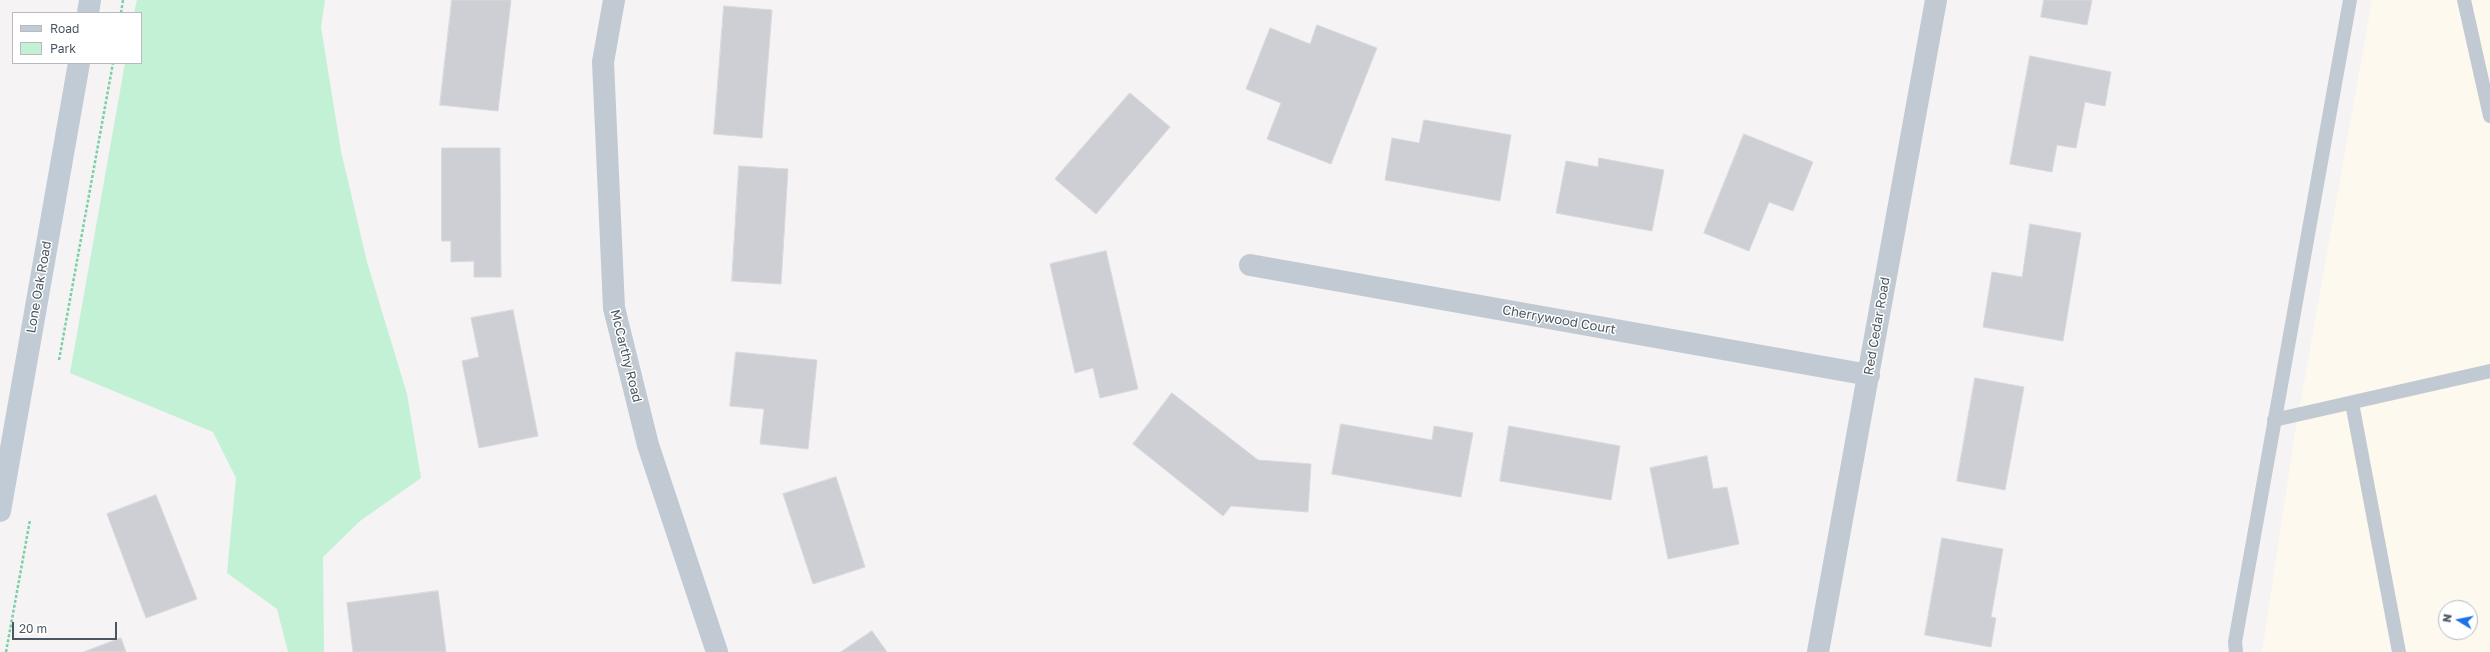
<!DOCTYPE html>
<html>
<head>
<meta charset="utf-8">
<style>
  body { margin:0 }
  #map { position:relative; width:2490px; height:652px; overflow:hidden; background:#f5f3f3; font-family:"Golos Text",sans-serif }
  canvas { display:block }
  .legend { position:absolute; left:12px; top:12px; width:130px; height:52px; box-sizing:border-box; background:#fff; border:1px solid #b7bbc0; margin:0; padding:5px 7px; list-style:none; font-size:12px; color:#4a5661 }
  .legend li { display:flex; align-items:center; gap:8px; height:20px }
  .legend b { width:20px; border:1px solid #b7bbc0 }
  .north { position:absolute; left:2438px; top:600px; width:40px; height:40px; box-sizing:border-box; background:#fff; border:1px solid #b7bbc0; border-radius:50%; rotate:280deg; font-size:11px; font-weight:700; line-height:16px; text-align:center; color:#4a5661 }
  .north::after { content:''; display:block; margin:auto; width:14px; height:18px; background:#1a73e8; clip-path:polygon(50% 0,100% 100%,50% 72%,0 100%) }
  .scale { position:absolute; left:12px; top:622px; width:105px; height:18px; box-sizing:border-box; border:2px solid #4a5661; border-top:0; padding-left:5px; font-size:12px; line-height:14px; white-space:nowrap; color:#4a5661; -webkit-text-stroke:3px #fff; paint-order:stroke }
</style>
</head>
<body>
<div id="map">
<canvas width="2490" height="652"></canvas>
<ul class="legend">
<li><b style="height:5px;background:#c1cbd6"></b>Road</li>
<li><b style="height:11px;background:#c3f1d5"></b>Park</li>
</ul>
<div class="north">N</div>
<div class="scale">20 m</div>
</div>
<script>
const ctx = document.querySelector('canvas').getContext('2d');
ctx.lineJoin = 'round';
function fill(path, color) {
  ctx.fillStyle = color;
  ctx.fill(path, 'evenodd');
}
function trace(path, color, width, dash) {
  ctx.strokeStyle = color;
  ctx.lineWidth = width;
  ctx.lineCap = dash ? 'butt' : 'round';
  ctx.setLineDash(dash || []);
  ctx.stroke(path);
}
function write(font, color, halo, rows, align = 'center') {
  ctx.font = font + ' "Golos Text",sans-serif';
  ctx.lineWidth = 3;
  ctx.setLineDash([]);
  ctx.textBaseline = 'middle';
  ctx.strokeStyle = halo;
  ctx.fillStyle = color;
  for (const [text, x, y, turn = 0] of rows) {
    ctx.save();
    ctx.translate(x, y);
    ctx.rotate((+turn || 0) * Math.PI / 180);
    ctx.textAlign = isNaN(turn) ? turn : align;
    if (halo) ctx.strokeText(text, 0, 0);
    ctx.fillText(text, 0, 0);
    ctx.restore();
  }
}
const commercial = new Path2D(`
  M 2372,0 L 2490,0 L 2490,652 L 2262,652 L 2294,439 ZM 2446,608 L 2470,608 L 2470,632 L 2446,632 Z`);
const green = new Path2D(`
  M 137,0 L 325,0 L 321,27 L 341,151 L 367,262 L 407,394 L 421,478 L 360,521 L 323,557 L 324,652 L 288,652 L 277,609 L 227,573 L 236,478 L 213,432 L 70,373 L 125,63 L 141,63 L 141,13 L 134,13 Z`);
const building = new Path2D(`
  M 452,0 L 511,0 L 498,111 L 440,105 Z
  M 2044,0 L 2092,0 L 2087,25 L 2041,17 Z
  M 724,6 L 772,10 L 762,138 L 714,134 Z
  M 1317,25 L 1377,48 L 1331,164 L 1267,139 L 1281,103 L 1246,89 L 1270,28 L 1310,44 Z
  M 2030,56 L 2111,72 L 2105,106 L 2085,102 L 2076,148 L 2057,145 L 2052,172 L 2010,164 Z
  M 1130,93 L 1170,127 L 1096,214 L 1055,179 Z
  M 1424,120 L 1511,135 L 1500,201 L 1385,180 L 1392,138 L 1419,143 Z
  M 1744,134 L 1813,162 L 1793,211 L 1769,202 L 1749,251 L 1704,233 Z
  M 442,148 L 500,148 L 501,277 L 474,277 L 474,261 L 451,262 L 451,241 L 442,241 Z
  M 1599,158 L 1664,170 L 1652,231 L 1556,213 L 1566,161 L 1598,167 Z
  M 739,166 L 788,169 L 781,284 L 732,281 Z
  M 2030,224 L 2081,233 L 2063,341 L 1983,327 L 1992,272 L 2022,277 Z
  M 1106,251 L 1138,389 L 1100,398 L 1093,368 L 1075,373 L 1050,264 Z
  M 513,310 L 538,436 L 479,448 L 462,361 L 479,357 L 471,318 Z
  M 736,352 L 817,360 L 808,449 L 760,444 L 764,409 L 730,406 Z
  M 1975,378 L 2024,387 L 2005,490 L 1957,481 Z
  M 1172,393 L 1258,460 L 1311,464 L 1308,512 L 1231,506 L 1223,516 L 1133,444 Z
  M 1341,424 L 1432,440 L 1434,426 L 1473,433 L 1461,497 L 1332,474 Z
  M 1509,426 L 1620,446 L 1611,500 L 1500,481 Z
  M 1707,456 L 1713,489 L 1727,487 L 1739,544 L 1668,559 L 1650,468 Z
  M 836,477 L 865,567 L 813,584 L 783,494 Z
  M 156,495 L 197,599 L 146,618 L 107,514 Z
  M 1942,538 L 2003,549 L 1991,617 L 1996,618 L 1991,647 L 1925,635 Z
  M 438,591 L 446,652 L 353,652 L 347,603 Z
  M 872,631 L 887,652 L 841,652 Z
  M 121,638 L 126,652 L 84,652 Z`);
const path = new Path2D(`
  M 121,13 L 123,0
  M 59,360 L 113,63
  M 6,652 L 30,520`);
const lane = new Path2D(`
  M 2464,0 L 2490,116
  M 2352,403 L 2399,652
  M 2274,420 L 2490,371
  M 2236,652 L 2235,642 L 2350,0`);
const street = new Path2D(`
  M 614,0 L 603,62 L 614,308 L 648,445 L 717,652
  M 1250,265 L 1869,375
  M 1818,652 L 1936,0`);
const secondary = new Path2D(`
  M 88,13 L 90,0
  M 0,511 L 79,63`);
const streetNames = [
  ["Lone Oak Road",39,287,-80],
  ["Cherrywood Court",1559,320,10],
  ["Red Cedar Road",1877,326,-80],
  ["McCarthy Road",626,356,76]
];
fill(commercial, '#fdf9ef');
fill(green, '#c3f1d5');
fill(building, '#cdcfd5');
trace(building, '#d7d9de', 1);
trace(path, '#7ad0a6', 2.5, [3, 2]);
trace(lane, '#c1cad2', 14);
trace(street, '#c1cad2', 22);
trace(secondary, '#c1cbd6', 22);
write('13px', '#4a5661', '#fff', streetNames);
</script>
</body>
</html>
